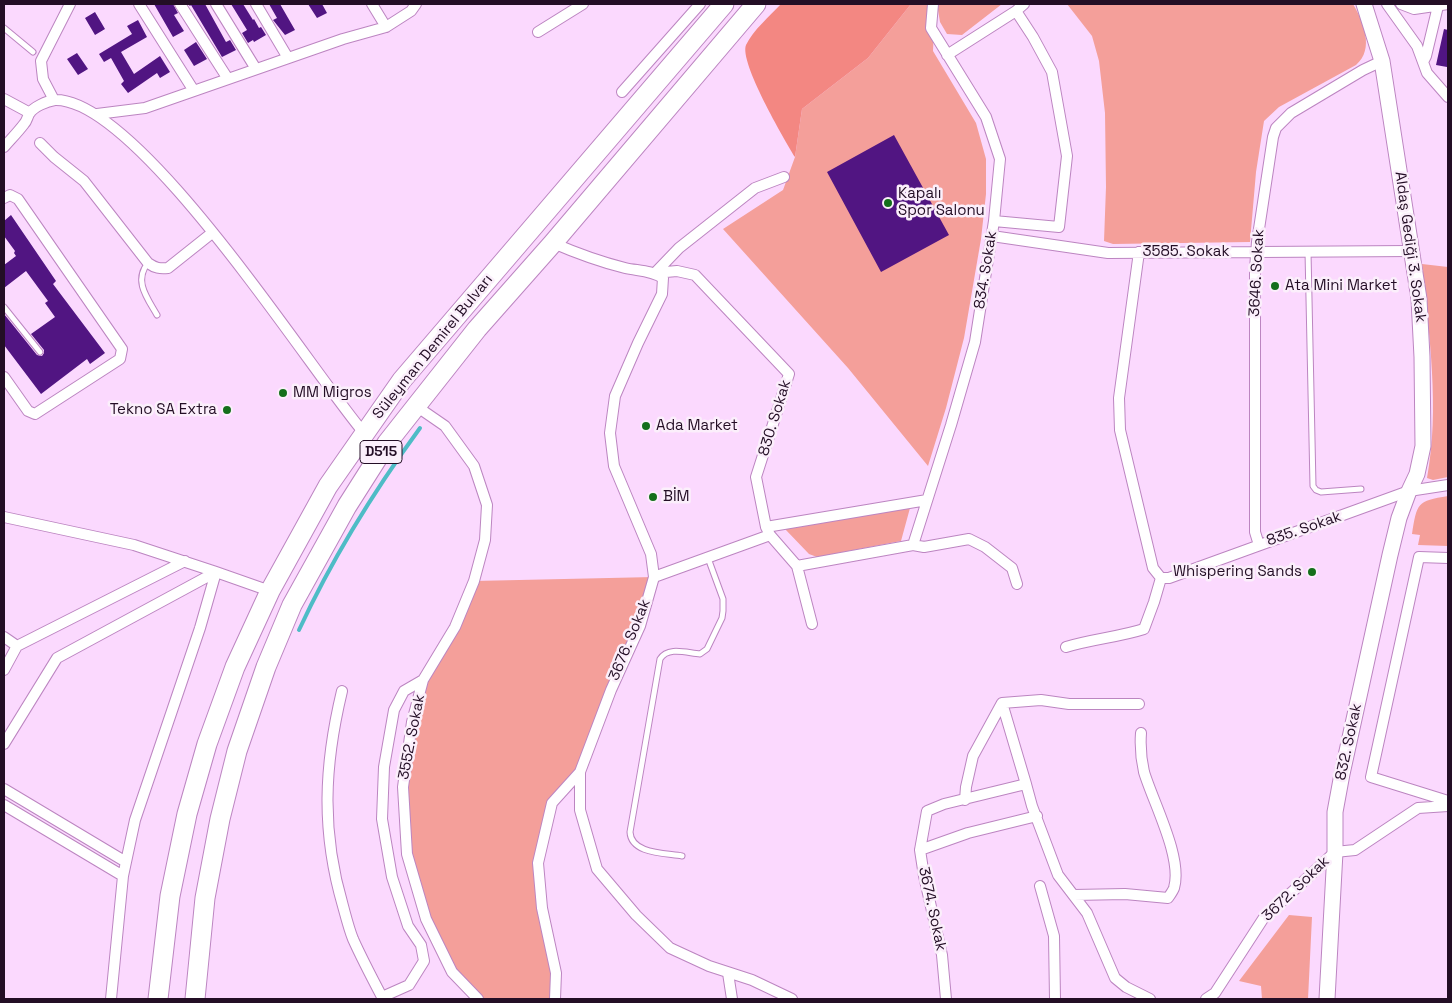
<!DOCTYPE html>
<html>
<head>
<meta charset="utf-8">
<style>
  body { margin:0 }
  #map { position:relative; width:1452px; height:1003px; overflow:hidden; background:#fbd9fe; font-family:"Space Grotesk",sans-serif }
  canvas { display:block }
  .frame { position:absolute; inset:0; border:5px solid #230e25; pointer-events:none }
</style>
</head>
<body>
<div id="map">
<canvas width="1452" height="1003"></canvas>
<div class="frame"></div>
</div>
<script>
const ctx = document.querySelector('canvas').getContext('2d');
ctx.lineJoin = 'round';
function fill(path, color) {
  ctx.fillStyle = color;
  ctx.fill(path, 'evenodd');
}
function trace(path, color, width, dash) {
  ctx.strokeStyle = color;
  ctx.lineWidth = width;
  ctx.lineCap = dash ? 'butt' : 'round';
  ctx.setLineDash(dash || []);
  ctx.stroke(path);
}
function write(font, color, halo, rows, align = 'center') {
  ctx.font = font + ' "Space Grotesk",sans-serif';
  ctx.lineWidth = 5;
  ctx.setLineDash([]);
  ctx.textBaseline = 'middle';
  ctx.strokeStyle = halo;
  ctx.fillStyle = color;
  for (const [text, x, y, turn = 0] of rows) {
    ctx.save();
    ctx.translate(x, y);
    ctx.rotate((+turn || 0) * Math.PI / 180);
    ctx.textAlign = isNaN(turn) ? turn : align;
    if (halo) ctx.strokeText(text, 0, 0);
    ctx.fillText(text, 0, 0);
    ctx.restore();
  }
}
const green = new Path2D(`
  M 911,4 L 935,4 L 933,51 L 976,123 L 986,159 L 986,194 L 981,239 L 964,338 L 946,408 L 928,466 L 848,368 L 723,229 L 783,190 L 795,157 L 802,109 L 868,58 Z
  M 937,4 L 1002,4 L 962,35 L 947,34 L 940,22 Z
  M 1067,4 L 1353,4 C 1363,21 1375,49 1356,65 L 1279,107 L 1264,121 L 1256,172 L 1250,242 L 1113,244 L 1104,241 L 1106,187 L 1105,113 L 1099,61 L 1092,36 Z
  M 1422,264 L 1448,267 L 1448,477 L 1433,480 L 1427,478 C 1440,409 1429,334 1422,264 Z
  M 1448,496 L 1448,546 L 1418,545 L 1420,535 L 1412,534 C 1417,503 1417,501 1448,496 Z
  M 910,508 L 901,541 L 817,557 L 809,554 L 785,529 Z
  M 654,577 L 580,772 L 552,803 L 538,863 L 555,999 L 478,999 L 452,972 L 426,919 L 407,854 L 403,787 L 423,680 L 474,581 Z
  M 1289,915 L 1312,917 L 1308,999 L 1262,999 L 1261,986 L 1239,981 Z`);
const forest = new Path2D(`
  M 781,4 L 911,4 L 868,58 L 802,109 L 795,157 C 784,139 739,62 746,45 C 753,30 770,16 781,4 Z`);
const stream = new Path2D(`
  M 299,630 C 332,559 374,491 420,428`);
const building = new Path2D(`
  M 154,4 L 173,4 L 178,13 L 174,15 L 184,31 L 173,37 Z
  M 188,4 L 205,4 L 226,42 L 230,40 L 236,50 L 222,57 L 191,5 L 190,6 Z
  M 231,4 L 243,4 L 253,20 L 254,19 L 259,28 L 261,27 L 266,35 L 254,42 L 253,40 L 248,43 L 242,33 L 247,30 Z
  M 269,4 L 280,4 L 295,30 L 285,35 L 273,20 L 277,18 Z
  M 308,4 L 322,4 L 327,13 L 317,18 Z
  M 95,12 L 105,29 L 95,35 L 85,18 Z
  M 138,20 L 147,37 L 121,52 L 134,74 L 160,56 L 170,72 L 160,78 L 157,73 L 128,93 L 121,84 L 124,81 L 111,58 L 104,62 L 99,54 L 132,34 L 127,26 Z
  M 1444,29 L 1448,30 L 1447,67 L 1436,65 Z
  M 196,42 L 207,59 L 194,66 L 184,50 Z
  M 77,53 L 88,69 L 78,75 L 67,59 Z
  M 894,135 L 949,235 L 881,272 L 827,172 Z
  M 11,215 L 56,281 L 53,284 L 105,353 L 90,364 L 87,359 L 41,394 L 4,345 L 4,314 L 37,355 L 42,356 L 44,353 L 44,350 L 31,334 L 55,317 L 45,303 L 48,301 L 26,271 L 4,288 L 4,265 L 16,256 L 14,253 L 15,251 L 4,236 L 4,221 Z`);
const lane = new Path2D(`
  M 4,28 L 33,52
  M 1308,252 L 1313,486 L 1316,490 L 1321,492 L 1361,489
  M 148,263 C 133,281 148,299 157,315
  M 4,307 L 40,352
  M 682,856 C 665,853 631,854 630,832 L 660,659 C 668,646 687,653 700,654 L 707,649 L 722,618 L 723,611 L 723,599 L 708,558`);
const street = new Path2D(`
  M 139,4 L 194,91
  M 180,4 L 228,79
  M 216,4 L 256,69
  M 256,4 L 288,58
  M 372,4 L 386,27
  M 1387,4 L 1417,46 L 1427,73 L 1448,97
  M 1401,4 L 1414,9 L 1448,4
  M 1016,11 L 1024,4
  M 538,32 L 583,4
  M 947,55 L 1016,11 L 1033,37 L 1052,72 L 1067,156 L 1059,227 L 994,221
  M 1423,62 L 1426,56 L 1438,6
  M 622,92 L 700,4
  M 4,99 L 30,113
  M 54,100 L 43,79 L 41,61 L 70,4
  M 97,114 L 145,108 L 343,39 L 386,27 L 411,11 L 416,4
  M 40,143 L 54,157 L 84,181 L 148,263 C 155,268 160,269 168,268 L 212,233
  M 4,147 C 11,139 18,132 24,124 C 27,121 27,118 29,114 C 33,107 47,101 55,100 C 138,98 309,368 364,433
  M 4,198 L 10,195 L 18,199 L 122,349 L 120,359 L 35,414 L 28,411 L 4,377
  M 992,236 L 1108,253 L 1411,251
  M 553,243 C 576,253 601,262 625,268 C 638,271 651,270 663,278 L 662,294 L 638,343 L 615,396 L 610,433 L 614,466 L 651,554 L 654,577 L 640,626 L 611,690 L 580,772 L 580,810 L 597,869 L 636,915 L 670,948 L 709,966 L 752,980 L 792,999
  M 1139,252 L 1119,398 L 1120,430 L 1153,568 L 1161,578
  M 655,273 L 677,271 L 695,275 L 789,374 L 756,477 L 766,527 L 770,535 L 797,566 L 812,624
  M 655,273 L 679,248 L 755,188 L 784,177
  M 416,406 L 445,426 L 474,466 L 487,505 L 485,540 L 474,581 L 455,627 L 423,680 L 412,722 L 403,787 L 407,854 L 426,919 L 452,972 L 478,999
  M 4,517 L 134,545 L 216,572 L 270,591
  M 766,527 L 927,500
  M 913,545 L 951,425 L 975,342 L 994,221 L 1000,159 L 986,117 L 931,28 L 933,4
  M 1259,545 L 1255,532 L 1255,269 L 1257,242 L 1273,137 L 1276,128 L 1291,113 L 1363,70 L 1382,61
  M 1448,558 L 1419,557 L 1371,777 L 1448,801
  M 797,566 L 913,545 L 924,547 L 969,539 L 985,547 L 1012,568 L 1017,584
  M 654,577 L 770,535
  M 1161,578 L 1169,578 L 1409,491 L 1448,485
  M 4,637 L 17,646
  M 1066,647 C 1092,639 1119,637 1144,629 L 1154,602 L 1161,578
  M 4,670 L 17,646 L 185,561
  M 342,691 C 324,766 321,831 343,906 C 346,917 349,929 353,939 C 362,959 372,978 382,997 L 409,985 L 424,961 L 421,945 L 408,926 L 392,877 L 382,819 L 384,767 L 394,710 L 404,691 L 423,680
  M 4,744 L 57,658 L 216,572
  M 1026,784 L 1032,806 L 1058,875 L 1087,913 L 1115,978 L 1126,987 L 1150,999
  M 4,789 L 126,862
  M 965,800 L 966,787 L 973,756 L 1002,703 L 1041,700 L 1069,704 L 1139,704
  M 4,805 L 123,876
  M 920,850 L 927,811 L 944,804 L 1026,784 L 1002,703
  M 1040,886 L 1054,936 L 1055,999
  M 1074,895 L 1125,894 L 1168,898 C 1170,895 1173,891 1174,888 C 1183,858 1153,802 1144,772 C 1141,759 1140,747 1141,733
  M 728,973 L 732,999
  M 111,999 L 123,876 L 135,820 L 200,628 L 216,572
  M 555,999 L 556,973 L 542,908 L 538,863 L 552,803 L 580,772
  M 946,999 L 942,955 L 924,876 L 920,850 L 968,833 L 1037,816
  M 1206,999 L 1215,993 L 1263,919 L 1335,852 L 1355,850 L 1418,808 L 1448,806`);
const secondary = new Path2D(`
  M 1327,999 L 1335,852 L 1335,812 L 1342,774 L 1390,555 L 1399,518 L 1409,491 L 1417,474 L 1423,446 L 1422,357 L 1419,299 L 1382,61 L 1364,4`);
const highway = new Path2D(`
  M 158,999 L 170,896 L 187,814 L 207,744 L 235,667 L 270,591 L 328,486 L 402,380 L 724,4
  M 195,999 L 205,898 L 220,819 L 237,751 L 266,667 L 292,605 L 347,506 L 387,443 L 477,329 L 553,243 L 756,4`);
const markers = [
  [888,203,5,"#146f1b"],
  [1275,286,5,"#146f1b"],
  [283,393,5,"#146f1b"],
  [227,410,5,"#146f1b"],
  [646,426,5,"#146f1b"],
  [653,497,5,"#146f1b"],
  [1312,572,5,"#146f1b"]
];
const shields = [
  [381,452,42]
];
const shieldNames = [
  ["D515",381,452]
];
const poiNames = [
  ["Kapalı",898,194],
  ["Spor Salonu",898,211],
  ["Ata Mini Market",1285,286],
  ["MM Migros",293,393],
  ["Tekno SA Extra",217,410,"right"],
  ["Ada Market",656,426],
  ["BİM",663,497],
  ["Whispering Sands",1302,572,"right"]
];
const streetNames = [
  ["Aldaş Gediği 3. Sokak",1410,247,82],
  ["3585. Sokak",1186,252],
  ["834. Sokak",986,270,-81],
  ["3646. Sokak",1257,273,-87],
  ["Süleyman Demirel Bulvarı",433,347,-51],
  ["830. Sokak",775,418,-73],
  ["835. Sokak",1304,529,-19],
  ["3676. Sokak",630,640,-68],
  ["3552. Sokak",412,737,-79],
  ["832. Sokak",1349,742,-78],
  ["3672. Sokak",1296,889,-44],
  ["3674. Sokak",932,909,78]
];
fill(green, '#f49f9a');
fill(forest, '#f38782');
trace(stream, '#4ebcc6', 4);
fill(building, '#511582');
trace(lane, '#bc85c1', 7);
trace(street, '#bc85c1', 12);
trace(secondary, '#bc85c1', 17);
trace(highway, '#bc85c1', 21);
trace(lane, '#fff', 5);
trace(street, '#fff', 10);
trace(secondary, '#fff', 15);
trace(highway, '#fff', 19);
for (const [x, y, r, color] of markers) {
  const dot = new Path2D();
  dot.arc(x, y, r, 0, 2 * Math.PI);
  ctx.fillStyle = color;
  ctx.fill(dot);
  trace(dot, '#fbeffb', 2);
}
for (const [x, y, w] of shields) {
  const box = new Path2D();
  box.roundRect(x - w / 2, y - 11.5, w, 23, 4);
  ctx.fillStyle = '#fbeffb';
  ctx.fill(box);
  trace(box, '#230e25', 1);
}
write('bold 14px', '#230e25', null, shieldNames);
write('15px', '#230e25', '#fbeffb', poiNames, 'left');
write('15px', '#230e25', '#fbeffb', streetNames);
</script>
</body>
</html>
